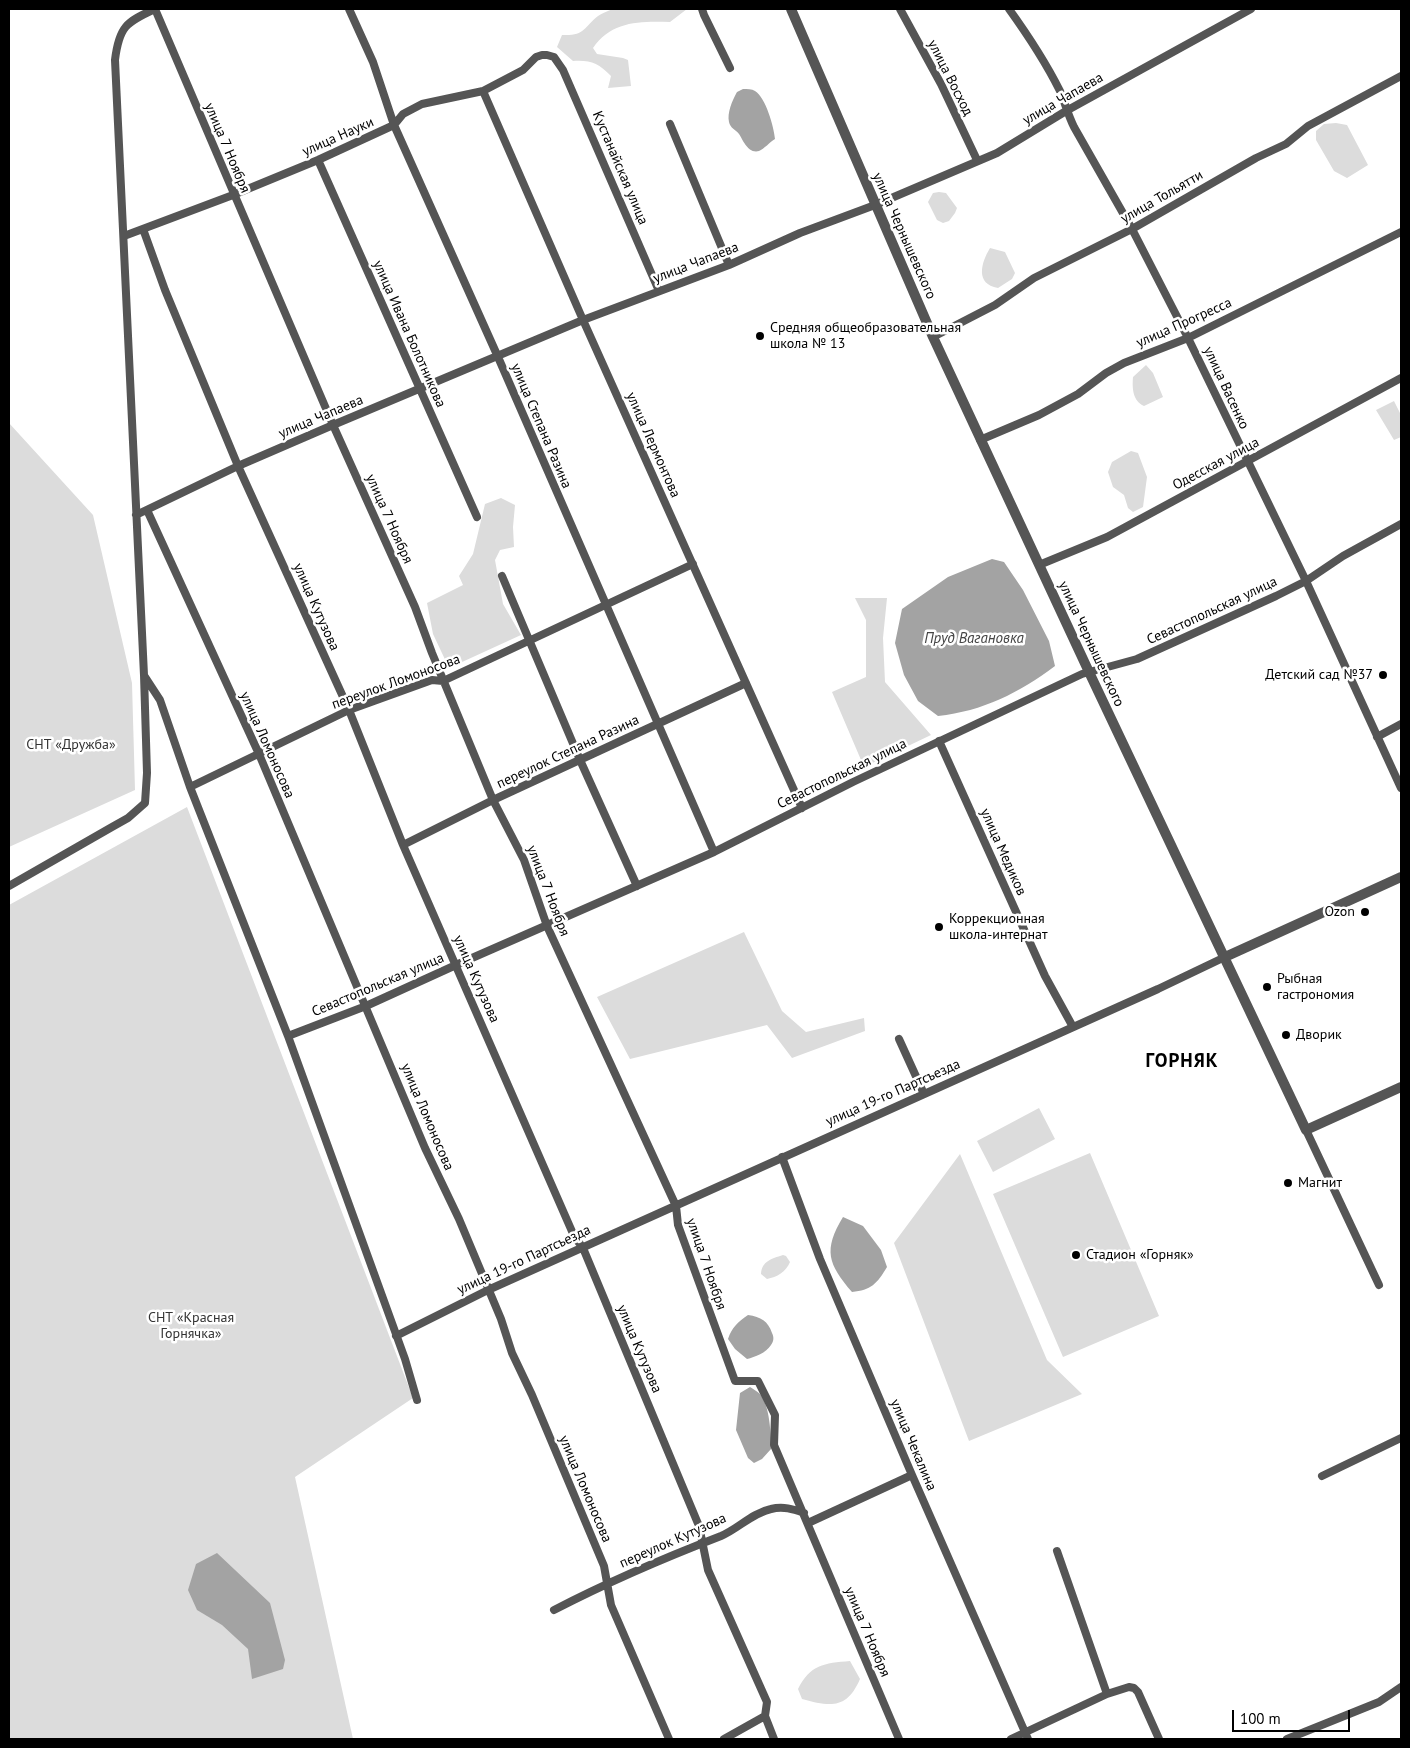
<!DOCTYPE html>
<html>
<head>
<meta charset="utf-8">
<style>
  body { margin:0 }
  #map { position:relative; width:1410px; height:1748px; overflow:hidden; background:#fff; font-family:"PT Sans",sans-serif }
  canvas { display:block }
  .frame { position:absolute; inset:0; border:10px solid #000; pointer-events:none }
  .scale { position:absolute; left:1232px; top:1710px; width:118px; height:22px; box-sizing:border-box; border:2px solid #000; border-top:0; padding-left:6px; font-size:15px; line-height:18px; white-space:nowrap; color:#000; -webkit-text-stroke:4px #fff; paint-order:stroke }
</style>
</head>
<body>
<div id="map">
<canvas width="1410" height="1748"></canvas>
<div class="frame"></div>
<div class="scale">100 m</div>
</div>
<script>
const ctx = document.querySelector('canvas').getContext('2d');
ctx.lineJoin = 'round';
function fill(path, color) {
  ctx.fillStyle = color;
  ctx.fill(path, 'evenodd');
}
function trace(path, color, width, dash) {
  ctx.strokeStyle = color;
  ctx.lineWidth = width;
  ctx.lineCap = dash ? 'butt' : 'round';
  ctx.setLineDash(dash || []);
  ctx.stroke(path);
}
function write(font, color, halo, rows, align = 'center') {
  ctx.font = font + ' "PT Sans",sans-serif';
  ctx.lineWidth = 5;
  ctx.setLineDash([]);
  ctx.textBaseline = 'middle';
  ctx.strokeStyle = halo;
  ctx.fillStyle = color;
  for (const [text, x, y, turn = 0] of rows) {
    ctx.save();
    ctx.translate(x, y);
    ctx.rotate((+turn || 0) * Math.PI / 180);
    ctx.textAlign = isNaN(turn) ? turn : align;
    if (halo) ctx.strokeText(text, 0, 0);
    ctx.fillText(text, 0, 0);
    ctx.restore();
  }
}
const green = new Path2D(`
  M 613,9 L 687,9 L 670,22 C 640,21 611,21 593,48 L 597,54 L 623,58 L 628,60 L 631,86 L 608,88 L 611,76 C 598,63 591,60 573,61 L 557,47 L 562,35 C 585,36 583,28 598,16 C 602,13 608,11 613,9 Z
  M 1336,123 L 1347,125 L 1368,165 L 1347,178 L 1334,171 L 1316,140 L 1316,131 L 1324,124 Z
  M 939,192 L 946,193 L 957,208 L 955,213 L 949,221 L 943,223 L 937,220 L 928,202 L 933,193 Z
  M 990,248 L 1005,252 L 1015,273 L 1012,279 L 998,288 C 975,284 981,263 990,248 Z
  M 1146,365 L 1153,373 L 1163,397 L 1144,406 C 1133,401 1132,389 1133,377 Z
  M 1394,401 L 1401,415 L 1401,437 L 1394,440 L 1376,410 Z
  M 9,423 L 93,515 L 132,683 L 135,790 L 9,847 Z
  M 1131,451 L 1138,453 L 1147,477 L 1143,507 L 1133,512 L 1128,508 L 1124,495 L 1113,487 L 1108,472 L 1112,462 Z
  M 501,498 L 515,505 L 513,527 L 514,547 L 500,550 L 495,560 L 503,604 L 521,635 L 449,668 L 433,634 L 427,603 L 463,585 L 459,576 L 473,554 L 485,504 Z
  M 855,598 L 887,598 L 883,638 L 885,682 L 931,735 L 864,767 L 832,692 L 866,677 L 866,620 Z
  M 187,807 L 413,1398 L 295,1477 L 353,1739 L 9,1739 L 9,905 Z
  M 744,932 L 782,1011 L 806,1032 L 864,1018 L 865,1031 L 792,1058 L 767,1025 L 630,1059 L 597,997 Z
  M 1039,1108 L 1055,1139 L 993,1172 L 977,1141 Z
  M 1090,1153 L 1159,1316 L 1063,1357 L 993,1194 Z
  M 960,1154 L 1047,1360 L 1082,1394 L 969,1441 L 894,1243 Z
  M 783,1255 L 786,1256 L 790,1262 C 786,1272 777,1277 767,1279 L 761,1274 C 762,1261 771,1259 783,1255 Z
  M 850,1661 L 860,1679 C 847,1709 831,1707 802,1699 L 798,1689 C 810,1665 824,1663 850,1661 Z`);
const water = new Path2D(`
  M 743,89 C 747,89 752,89 755,91 C 766,98 774,127 775,139 C 770,142 764,149 759,151 C 748,154 743,140 739,134 C 736,130 730,128 729,122 C 727,113 732,101 737,92 Z
  M 992,559 L 1004,562 L 1023,590 L 1049,641 L 1055,666 C 1019,693 983,711 938,716 L 918,701 L 904,675 L 895,643 L 902,609 L 948,577 Z
  M 843,1217 L 863,1226 L 881,1250 L 887,1267 C 877,1284 871,1290 852,1292 C 828,1264 823,1250 843,1217 Z
  M 748,1315 C 761,1317 768,1321 772,1333 C 774,1337 774,1341 771,1345 C 766,1353 755,1357 747,1359 L 735,1349 L 728,1339 C 732,1327 738,1322 748,1315 Z
  M 750,1387 C 753,1389 757,1391 760,1394 C 770,1406 771,1434 771,1449 L 762,1459 L 754,1463 L 748,1458 L 736,1430 L 740,1393 Z
  M 217,1553 L 270,1603 L 285,1660 L 283,1669 L 252,1679 L 248,1649 L 222,1625 L 197,1610 L 188,1590 L 196,1564 Z`);
const minor = new Path2D(`
  M 155,9 L 333,425 L 415,607 L 432,653 L 493,800 L 524,860 L 547,926 L 676,1206 L 678,1225 L 735,1381 L 758,1381 L 775,1415 L 774,1445 L 899,1739
  M 349,9 L 373,62 L 394,125 L 498,357 L 714,852
  M 702,9 L 704,15 L 730,68
  M 900,9 L 941,84 L 977,160
  M 1009,9 C 1027,34 1046,63 1060,91 C 1065,103 1068,115 1074,127 L 1132,229 L 1188,338 L 1306,581 L 1401,788
  M 483,91 L 583,320 L 802,808
  M 670,124 L 729,265
  M 318,160 L 477,517
  M 143,229 L 165,290 L 238,466 L 349,710 L 403,845 L 574,1236 L 583,1248 L 699,1526 L 708,1570 L 767,1702 L 765,1716 L 774,1739
  M 124,236 L 233,195 L 318,160 L 394,125 L 403,114 L 422,104 L 483,91 L 523,70 L 536,57 L 542,55 L 547,55 L 554,57 L 563,70 L 659,291
  M 933,337 L 995,305 L 1034,278 L 1132,229 L 1256,158 L 1286,144 L 1308,126 L 1401,76
  M 980,440 L 1039,415 L 1078,394 L 1106,373 L 1124,363 L 1188,338 L 1401,232
  M 147,510 L 259,754 L 425,1148 L 459,1219 L 501,1319 L 512,1353 L 532,1395 L 604,1566 L 611,1605 L 669,1739
  M 136,515 L 238,466 L 333,425 L 583,320 L 729,265 L 800,233 L 875,205 L 997,153 L 1066,111 L 1251,9
  M 1039,565 L 1107,537 L 1401,378
  M 502,576 L 580,760 L 637,886
  M 145,677 L 160,700 L 190,787 L 288,1036 L 405,1359 L 417,1400
  M 1377,737 L 1401,724
  M 939,741 L 1045,976 L 1073,1027
  M 190,787 L 349,710 L 432,680 L 443,681 L 693,564
  M 403,845 L 493,800 L 746,683
  M 9,886 L 112,827 L 128,818 L 145,803 L 147,773 L 144,675 L 115,60 C 119,27 126,22 155,9
  M 288,1036 L 366,1006 L 456,965 L 714,852 L 853,782 L 1082,674 L 1137,659 L 1276,596 L 1306,581 L 1343,556 L 1401,524
  M 899,1039 L 924,1094
  M 1306,1130 L 1379,1285
  M 782,1157 L 820,1259 L 912,1475 L 1028,1739
  M 396,1336 L 488,1290 L 1158,989 L 1225,957
  M 1322,1476 L 1401,1438
  M 808,1523 L 912,1475
  M 1057,1551 L 1107,1694
  M 554,1610 C 608,1582 664,1558 721,1536 C 738,1529 752,1513 771,1509 C 783,1506 793,1509 804,1513
  M 724,1739 L 765,1716
  M 1011,1739 L 1107,1694 L 1129,1687 L 1134,1688 L 1138,1692 L 1159,1739
  M 1287,1739 L 1379,1702 L 1401,1687`);
const tertiary = new Path2D(`
  M 791,9 L 933,337 L 1089,672 L 1306,1130 L 1401,1087
  M 1225,957 L 1401,877`);
const markers = [
  [760,336,5,"#000"],
  [1383,675,5,"#000"],
  [1365,912,5,"#000"],
  [939,927,5,"#000"],
  [1267,987,5,"#000"],
  [1286,1035,5,"#000"],
  [1288,1183,5,"#000"],
  [1076,1255,5,"#000"]
];
const streetNames = [
  ["улица Восход",950,78,63],
  ["улица Чапаева",1063,99,-30],
  ["улица Науки",338,137,-24],
  ["улица 7 Ноября",227,148,67],
  ["Кустанайская улица",620,168,67],
  ["улица Тольятти",1162,197,-30],
  ["улица Чернышевского",904,236,66],
  ["улица Чапаева",696,263,-21],
  ["улица Прогресса",1184,323,-24],
  ["улица Ивана Болотникова",409,334,66],
  ["улица Васенко",1226,388,65],
  ["улица Чапаева",321,417,-23],
  ["улица Степана Разина",541,426,67],
  ["улица Лермонтова",653,445,66],
  ["Одесская улица",1216,464,-28],
  ["улица 7 Ноября",389,519,66],
  ["улица Кутузова",316,607,66],
  ["Севастопольская улица",1212,611,-25],
  ["улица Чернышевского",1091,644,65],
  ["переулок Ломоносова",396,682,-20],
  ["улица Ломоносова",267,745,66],
  ["переулок Степана Разина",568,752,-25],
  ["Севастопольская улица",842,774,-26],
  ["улица Медиков",1003,852,66],
  ["улица 7 Ноября",548,891,69],
  ["улица Кутузова",476,979,66],
  ["Севастопольская улица",378,985,-23],
  ["улица 19-го Партсъезда",893,1093,-24],
  ["улица Ломоносова",427,1117,67],
  ["улица 19-го Партсъезда",524,1260,-25],
  ["улица 7 Ноября",706,1264,71],
  ["улица Кутузова",639,1349,67],
  ["улица Чекалина",913,1445,67],
  ["улица Ломоносова",585,1489,67],
  ["переулок Кутузова",673,1541,-24],
  ["улица 7 Ноября",867,1632,67]
];
const poiNames = [
  ["Средняя общеобразовательная",770,328],
  ["школа № 13",770,344],
  ["Детский сад №37",1373,675,"right"],
  ["Ozon",1355,912,"right"],
  ["Коррекционная",949,919],
  ["школа-интернат",949,935],
  ["Рыбная",1277,979],
  ["гастрономия",1277,995],
  ["Дворик",1296,1035],
  ["Магнит",1298,1183],
  ["Стадион «Горняк»",1086,1255]
];
const parkNames = [
  ["СНТ «Дружба»",71,745],
  ["СНТ «Красная",191,1318],
  ["Горнячка»",191,1334]
];
const waterNames = [
  ["Пруд Вагановка",974,639]
];
const districtNames = [
  ["ГОРНЯК",1182,1062]
];
fill(green, '#dcdcdc');
fill(water, '#a3a3a3');
trace(minor, '#555', 8);
trace(tertiary, '#555', 10);
for (const [x, y, r, color] of markers) {
  const dot = new Path2D();
  dot.arc(x, y, r, 0, 2 * Math.PI);
  ctx.fillStyle = color;
  ctx.fill(dot);
  trace(dot, '#fff', 2);
}
write('14px', '#000', '#fff', streetNames);
write('14px', '#000', '#fff', poiNames, 'left');
write('14px', '#333', '#fff', parkNames);
write('italic 15px', '#444', '#fff', waterNames);
ctx.letterSpacing = '1px';
write('bold 19px', '#000', '#fff', districtNames);
ctx.letterSpacing = '0px';
</script>
</body>
</html>
